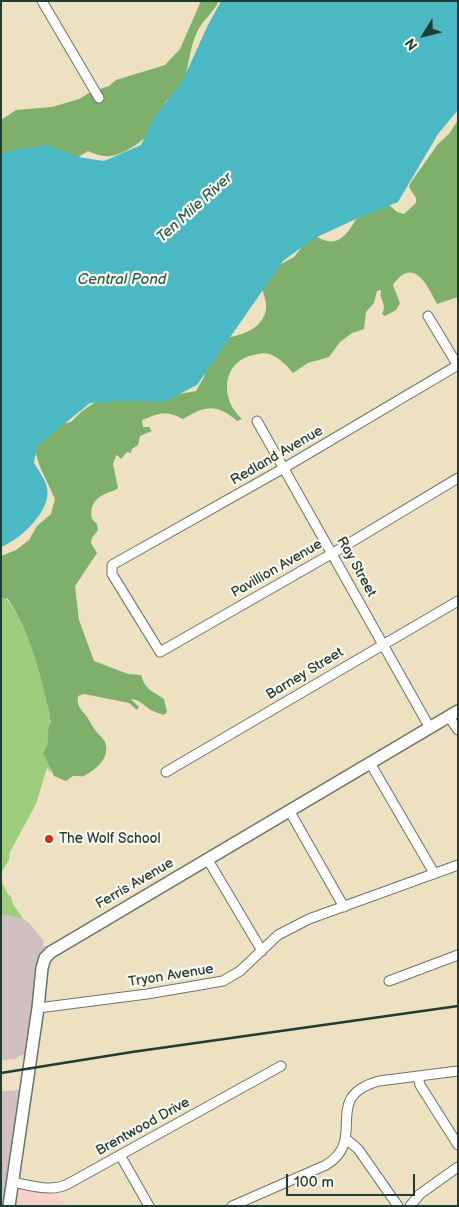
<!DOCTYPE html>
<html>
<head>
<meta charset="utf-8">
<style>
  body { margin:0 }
  #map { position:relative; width:459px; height:1207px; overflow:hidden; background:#ede1c2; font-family:"Balsamiq Sans",sans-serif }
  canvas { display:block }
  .frame { position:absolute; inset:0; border:2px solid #1f3d34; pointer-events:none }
  .north { position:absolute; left:399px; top:10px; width:50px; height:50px; -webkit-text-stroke:4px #fbf7ec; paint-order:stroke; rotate:234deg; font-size:14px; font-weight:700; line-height:20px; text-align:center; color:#1f3d34 }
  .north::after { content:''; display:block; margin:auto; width:18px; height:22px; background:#1f3d34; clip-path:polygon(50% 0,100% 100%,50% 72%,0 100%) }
  .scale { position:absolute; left:286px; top:1174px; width:129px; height:22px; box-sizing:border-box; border:2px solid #1f3d34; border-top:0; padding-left:6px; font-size:15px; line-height:18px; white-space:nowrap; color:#1f3d34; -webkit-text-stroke:4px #fbf7ec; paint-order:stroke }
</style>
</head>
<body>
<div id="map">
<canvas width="459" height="1207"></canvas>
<div class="frame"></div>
<div class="north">N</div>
<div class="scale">100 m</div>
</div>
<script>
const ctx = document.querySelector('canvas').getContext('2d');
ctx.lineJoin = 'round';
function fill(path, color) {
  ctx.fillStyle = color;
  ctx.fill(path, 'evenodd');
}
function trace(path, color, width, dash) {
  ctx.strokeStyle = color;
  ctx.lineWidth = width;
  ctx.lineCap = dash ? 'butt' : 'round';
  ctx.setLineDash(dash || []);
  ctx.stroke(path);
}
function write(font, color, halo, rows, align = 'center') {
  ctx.font = font + ' "Balsamiq Sans",sans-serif';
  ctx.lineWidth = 4.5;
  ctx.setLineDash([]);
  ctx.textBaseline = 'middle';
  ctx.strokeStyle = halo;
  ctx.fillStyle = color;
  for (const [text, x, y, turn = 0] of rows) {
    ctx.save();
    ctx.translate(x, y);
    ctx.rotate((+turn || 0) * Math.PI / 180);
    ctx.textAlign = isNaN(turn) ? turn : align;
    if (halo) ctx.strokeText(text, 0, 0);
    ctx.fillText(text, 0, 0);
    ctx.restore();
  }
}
const built = new Path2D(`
  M 15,1180 L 55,1186 L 58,1194 L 58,1199 L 65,1202 L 67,1206 L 11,1206 Z`);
const industrial = new Path2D(`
  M 1,914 L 23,919 L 29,923 L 44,941 L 43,946 L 48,946 L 62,938 L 66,939 L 51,956 L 47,967 L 32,1053 L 19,1056 L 15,1059 L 1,1060 Z
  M 26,1087 L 11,1206 L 1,1206 L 1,1091 L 13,1091 Z`);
const green = new Path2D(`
  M 1,595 C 16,603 33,649 39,666 C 44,682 47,699 50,716 L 49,718 L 51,721 L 49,725 L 50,740 L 44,755 L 49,764 L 51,773 L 47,768 L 36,804 L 10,852 L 9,860 L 1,873 Z
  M 1,881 L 8,894 L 11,897 L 13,904 L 23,919 L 1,914 Z`);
const forest = new Path2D(`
  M 201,1 L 219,1 C 213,13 202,21 197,32 C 189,49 189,68 183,84 C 177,97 170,95 165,103 C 161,109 163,116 160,121 C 150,136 128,154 110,156 C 102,157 95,154 88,151 L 74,160 L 1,157 L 1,120 L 16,110 L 52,107 L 79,99 L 91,92 L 109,86 L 116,80 L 165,65 L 180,49 Z
  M 458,120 L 458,297 L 437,304 C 427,284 413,256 393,285 L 400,303 L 396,310 L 385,316 L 382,314 C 386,306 383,304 381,297 C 380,295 381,293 381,290 L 377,291 L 374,303 L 366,312 L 364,329 L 352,333 L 340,342 L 329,357 L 308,363 L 293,373 C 286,365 279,357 269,354 C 264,352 258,354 253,355 C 221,362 220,400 242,419 L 237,421 C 216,403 206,406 183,419 C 166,410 159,413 142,420 L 143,427 L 149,427 L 152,431 L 140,436 L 138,445 L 132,449 L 131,453 L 127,452 L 121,459 L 117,455 L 116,456 L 113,464 L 118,488 C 115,491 112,491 107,493 C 95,498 89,506 92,519 L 97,524 L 98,530 L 92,538 L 91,543 L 97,553 L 75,586 L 79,620 L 94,661 L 128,674 L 141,675 C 146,691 152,690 164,699 L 167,712 L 164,715 C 160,714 156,712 153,711 C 144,707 142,700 131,699 L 139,707 L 137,710 L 129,703 L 84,694 L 78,696 C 76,706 82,710 87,717 C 90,721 92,726 95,730 C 98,734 103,738 105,742 C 109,751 104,761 97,767 C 92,771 87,775 81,777 L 81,776 L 73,776 L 66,781 L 54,776 L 43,753 C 52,742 45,732 51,721 L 49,718 L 50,715 C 41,675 31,634 8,599 L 3,598 L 1,595 L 1,556 L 16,550 L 29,540 L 37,526 L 51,514 L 55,499 L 40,467 L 35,451 L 39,434 L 53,426 L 71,422 L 82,411 L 97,401 L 179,394 L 196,391 L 204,377 L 209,359 L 226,338 C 242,335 263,329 266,309 C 267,303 264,295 262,289 L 281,264 L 294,257 L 312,234 C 330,245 339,245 352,226 C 354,223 356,218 358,216 C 364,211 381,207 388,204 L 397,212 L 404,214 L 416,203 L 416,198 L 409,187 L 411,182 L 438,144 L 449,134 Z`);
const water = new Path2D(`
  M 221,1 L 458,1 L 458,110 L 438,134 L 398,202 L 358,218 L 313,239 L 283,261 L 197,385 L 164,402 L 124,401 L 90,403 L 37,446 L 34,463 C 38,470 46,480 47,488 C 52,510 20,540 1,547 L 1,154 L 8,151 L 47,145 L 78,157 L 104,161 L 141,145 L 155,116 L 182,82 L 207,27 Z`);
const street = new Path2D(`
  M 42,1 L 99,98
  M 428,316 L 458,366
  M 458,365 L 284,468 L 112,565 L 112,574 L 160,652 L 333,553 L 458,478
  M 257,421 C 315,523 372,626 430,728
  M 449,717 L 458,730
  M 370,763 L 434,873
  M 166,772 L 458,601
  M 290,812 L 344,907
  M 208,860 L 262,951
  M 389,981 L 458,955
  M 38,1008 L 147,994 L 223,981 L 240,971 L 278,935 L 309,919 L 458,865
  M 418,1076 L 420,1085 L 458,1145
  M 346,1139 L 358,1149 L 398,1206
  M 120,1155 L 149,1206
  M 12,1182 C 30,1185 49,1192 66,1185 L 281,1066
  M 232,1206 L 326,1165 C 369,1139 320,1097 379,1081 L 458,1071
  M 410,1206 L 420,1194 L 458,1167`);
const secondary = new Path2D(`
  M 9,1206 L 38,1008 L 42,968 L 45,958 L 51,952 L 458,711`);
const rail = new Path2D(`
  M 1,1073 L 132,1052 L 458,1006`);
const markers = [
  [49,839,5,"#c8321e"]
];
const streetNames = [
  ["Redland Avenue",277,456,-30],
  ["Ray Street",356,567,61],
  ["Pavillion Avenue",277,569,-30],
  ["Barney Street",305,674,-31],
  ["Ferris Avenue",135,884,-30],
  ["Tryon Avenue",171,976,-9],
  ["Brentwood Drive",143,1127,-29]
];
const poiNames = [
  ["The Wolf School",59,839]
];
const waterNames = [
  ["Ten Mile River",195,208,-42],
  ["Central Pond",122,280]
];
fill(built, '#f7d1c8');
fill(industrial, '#d2bfc0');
fill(green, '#9ecd7b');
fill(forest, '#7eb06b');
fill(water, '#4ab9c3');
trace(street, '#677666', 11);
trace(secondary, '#677666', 14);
trace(street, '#fff', 9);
trace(secondary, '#fff', 11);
trace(rail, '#1f3d34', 2.5);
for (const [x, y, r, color] of markers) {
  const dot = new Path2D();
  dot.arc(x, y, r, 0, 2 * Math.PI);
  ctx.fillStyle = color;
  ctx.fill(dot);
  trace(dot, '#fbf7ec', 2);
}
write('14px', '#1f3d34', '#fbf7ec', streetNames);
write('14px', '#1f3d34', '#fbf7ec', poiNames, 'left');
write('italic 15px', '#2a5c58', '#fbf7ec', waterNames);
</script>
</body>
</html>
